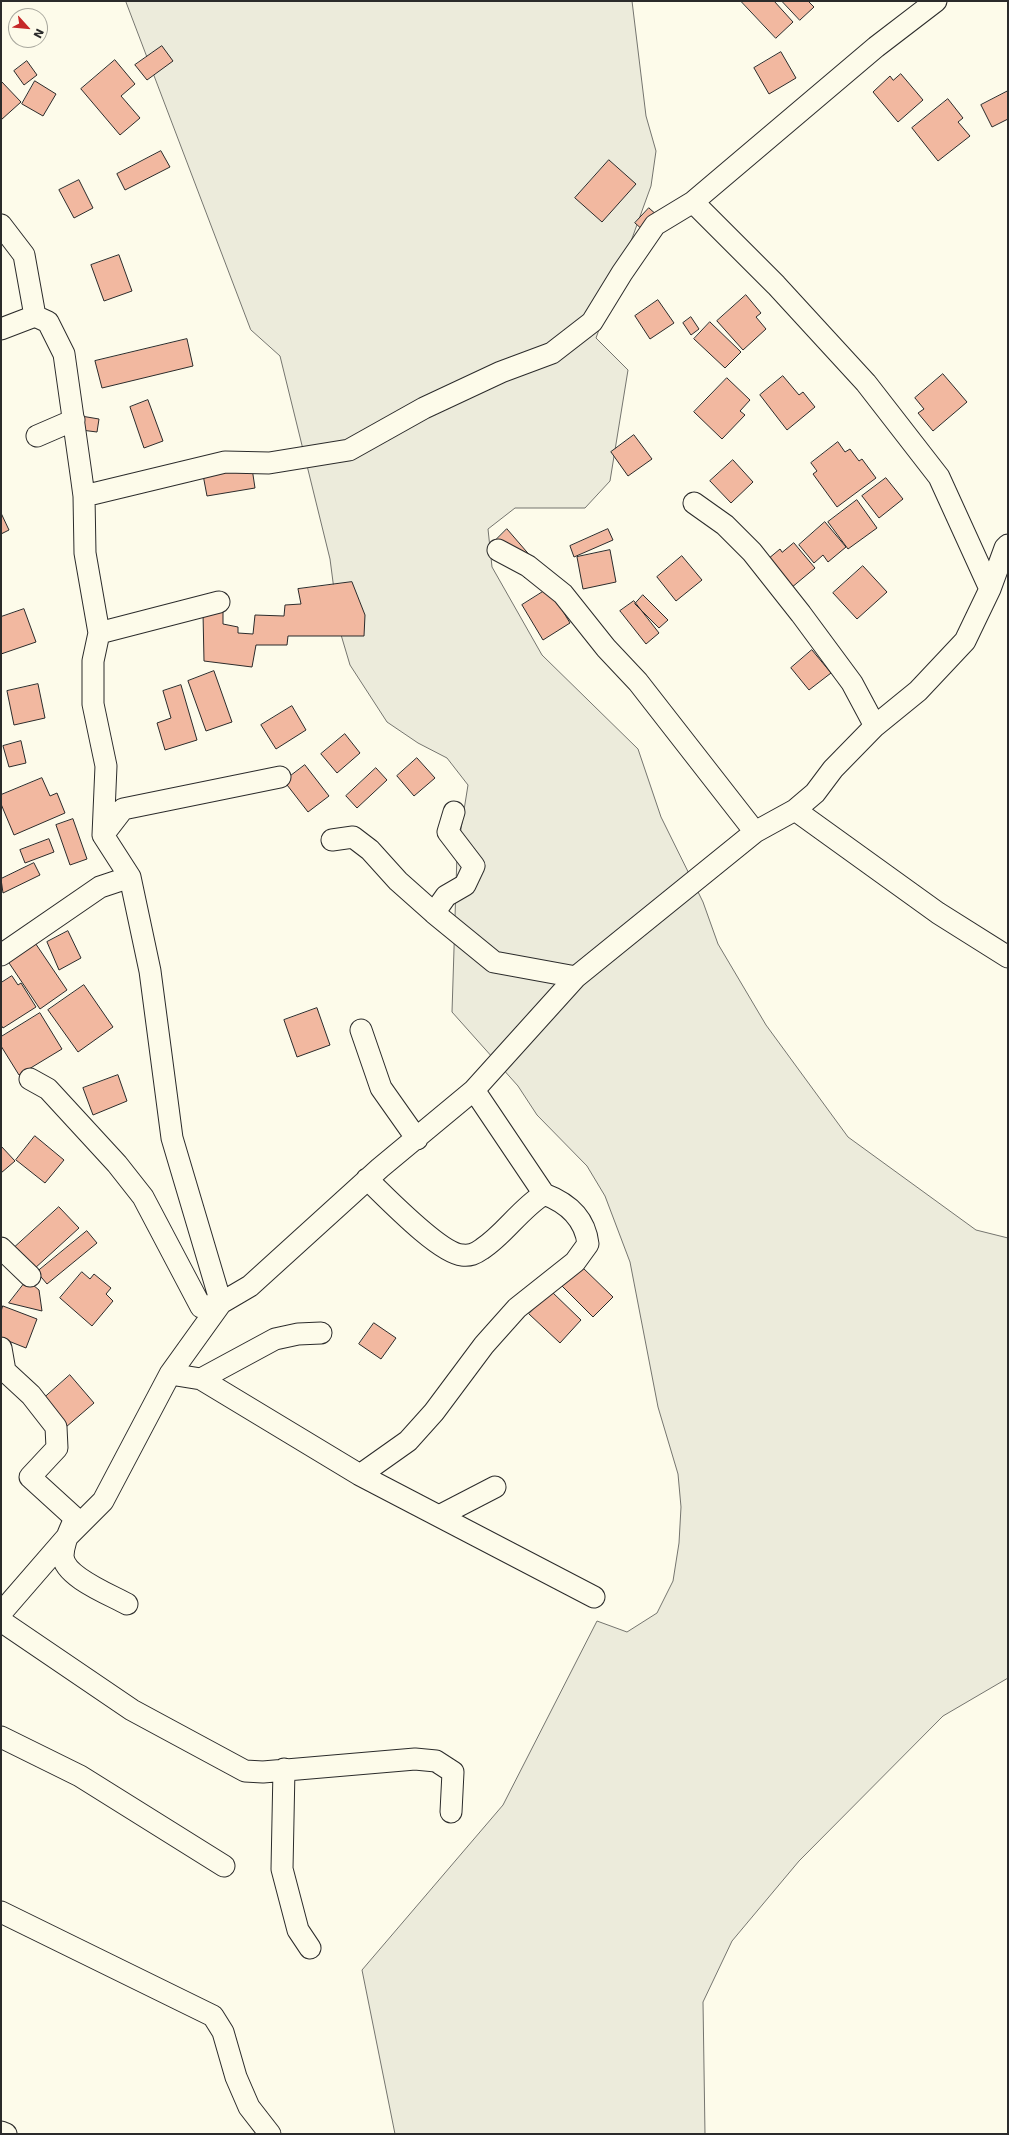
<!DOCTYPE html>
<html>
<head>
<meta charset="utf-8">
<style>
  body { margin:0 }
  #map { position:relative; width:1009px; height:2135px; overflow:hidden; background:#fdfbea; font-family:"DejaVu Sans",sans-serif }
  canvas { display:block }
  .frame { position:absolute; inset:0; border:2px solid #2b2b2b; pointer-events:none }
  .north { position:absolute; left:8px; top:8px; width:40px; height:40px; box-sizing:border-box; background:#fdfbea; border:1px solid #a9a89e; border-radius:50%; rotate:117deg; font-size:11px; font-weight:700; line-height:16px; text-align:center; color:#2b2b2b }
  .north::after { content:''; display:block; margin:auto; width:14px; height:18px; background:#c62828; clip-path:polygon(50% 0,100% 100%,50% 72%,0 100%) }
</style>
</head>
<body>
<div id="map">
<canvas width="1009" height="2135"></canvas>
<div class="frame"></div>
<div class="north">N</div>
</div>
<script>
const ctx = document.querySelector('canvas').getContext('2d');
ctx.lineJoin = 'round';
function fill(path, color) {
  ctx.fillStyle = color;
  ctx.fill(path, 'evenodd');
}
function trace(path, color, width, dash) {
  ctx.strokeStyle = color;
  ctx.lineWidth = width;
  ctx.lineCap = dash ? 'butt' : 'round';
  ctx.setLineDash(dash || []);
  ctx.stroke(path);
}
const green = new Path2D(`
  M 126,1 L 632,1 L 646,116 L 656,151 L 651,186 L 596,338 L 628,370 L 610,481 L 585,508 L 515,508 L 488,529 L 492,567 L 542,655 L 638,749 L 661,817 L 703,902 L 718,944 L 766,1025 L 848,1137 L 976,1230 L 1008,1238 L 1008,1678 L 943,1716 L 799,1861 L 732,1941 L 703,2002 L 705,2134 L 395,2134 L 362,1970 L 503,1805 L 597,1621 L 627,1632 L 657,1613 L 673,1581 L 679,1543 L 681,1507 L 678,1474 L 658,1407 L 630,1262 L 605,1196 L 587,1166 L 537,1115 L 518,1086 L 452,1012 L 457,854 L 468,785 L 447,758 L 418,743 L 387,722 L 350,665 L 339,628 L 330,559 L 280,356 L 251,330 Z`);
const building = new Path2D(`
  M 741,1 L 774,1 L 793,22 L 776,38 Z
  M 782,1 L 808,1 L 814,7 L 800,20 Z
  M 162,46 L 173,61 L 147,80 L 135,65 Z
  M 781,52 L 796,78 L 769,94 L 754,68 Z
  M 115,60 L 135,84 L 121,96 L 140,118 L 120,135 L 81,89 Z
  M 27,61 L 37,75 L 24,85 L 14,71 Z
  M 901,74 L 923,100 L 898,122 L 873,92 L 890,76 L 893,80 Z
  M 1,81 L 21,102 L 1,120 Z
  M 35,81 L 56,94 L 43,116 L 22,104 Z
  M 1008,91 L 1008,119 L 992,127 L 981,105 Z
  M 948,99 L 963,118 L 958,122 L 970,136 L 938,161 L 912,128 Z
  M 161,151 L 170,167 L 125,190 L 117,174 Z
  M 609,160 L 636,184 L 602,222 L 575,198 Z
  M 79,180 L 93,208 L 74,218 L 59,190 Z
  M 649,208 L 668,225 L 654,240 L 635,223 Z
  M 119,255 L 132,291 L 104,301 L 91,265 Z
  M 746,295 L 761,313 L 756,317 L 766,329 L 743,350 L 717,321 Z
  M 658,300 L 674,323 L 650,339 L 635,316 Z
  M 691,317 L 699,329 L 691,335 L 683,323 Z
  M 710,322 L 741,352 L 725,368 L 694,339 Z
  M 187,339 L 193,366 L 102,388 L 95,361 Z
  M 943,374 L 967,402 L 933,431 L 918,413 L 924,409 L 915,398 Z
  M 783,376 L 799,395 L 803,392 L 815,407 L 787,430 L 760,395 Z
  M 727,378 L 750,400 L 740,411 L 745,415 L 722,439 L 694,412 Z
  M 148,400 L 163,441 L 144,448 L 130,407 Z
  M 75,415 L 99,419 L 97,432 L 73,429 Z
  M 634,435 L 652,459 L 628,476 L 611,452 Z
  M 838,442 L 845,452 L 850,449 L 859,461 L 862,459 L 876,478 L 837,507 L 813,474 L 817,471 L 811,463 Z
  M 250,455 L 255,488 L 207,496 L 201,464 Z
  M 733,460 L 753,482 L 731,503 L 710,481 Z
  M 886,478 L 903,499 L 879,518 L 862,496 Z
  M 857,500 L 877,528 L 848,549 L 828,522 Z
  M 1,513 L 9,530 L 1,534 Z
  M 825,522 L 846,547 L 828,562 L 823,555 L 814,563 L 799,545 Z
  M 507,529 L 539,566 L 525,578 L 494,542 Z
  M 608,529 L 613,540 L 574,557 L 570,546 Z
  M 794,543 L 815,568 L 785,593 L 762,564 L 780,549 L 782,552 Z
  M 610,550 L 616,582 L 583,589 L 577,557 Z
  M 682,556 L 702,580 L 676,601 L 657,577 Z
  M 863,566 L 887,592 L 857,619 L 833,593 Z
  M 352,582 L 365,615 L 364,636 L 288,636 L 287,645 L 256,645 L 252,667 L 204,661 L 203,613 L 223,610 L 223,624 L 238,627 L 238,633 L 253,634 L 255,615 L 284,616 L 285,605 L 301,604 L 298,589 Z
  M 549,588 L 570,623 L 543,640 L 522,605 Z
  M 643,595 L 668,620 L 659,628 L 635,604 Z
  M 634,601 L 659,633 L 646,644 L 620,611 Z
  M 24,609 L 36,642 L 1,654 L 1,617 Z
  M 812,650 L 831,673 L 809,690 L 791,668 Z
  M 214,671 L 232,722 L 206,731 L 188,681 Z
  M 38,684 L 45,718 L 14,725 L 7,691 Z
  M 181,685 L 197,740 L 165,750 L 157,723 L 171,718 L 163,691 Z
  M 292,706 L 306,730 L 276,749 L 261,725 Z
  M 345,734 L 360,753 L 337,773 L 321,754 Z
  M 21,741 L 26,763 L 9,767 L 3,746 Z
  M 417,758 L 435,778 L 414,796 L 397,776 Z
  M 305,765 L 329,796 L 308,812 L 284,781 Z
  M 376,768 L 387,780 L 357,808 L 346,796 Z
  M 42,778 L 50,796 L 57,793 L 65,813 L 14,835 L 1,804 L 1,795 Z
  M 73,819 L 87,859 L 70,865 L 56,825 Z
  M 49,839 L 54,852 L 25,863 L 20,850 Z
  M 34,863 L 40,875 L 3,893 L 1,879 Z
  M 25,928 L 67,990 L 40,1009 L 1,951 Z
  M 68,931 L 81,958 L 59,970 L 47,942 Z
  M 12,976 L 18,985 L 21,983 L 36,1007 L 3,1028 L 1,1025 L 1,983 Z
  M 84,985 L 113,1027 L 78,1052 L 48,1010 Z
  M 317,1008 L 330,1045 L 297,1057 L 284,1020 Z
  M 40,1013 L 62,1049 L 19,1075 L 1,1046 L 1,1037 Z
  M 118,1075 L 127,1101 L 93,1115 L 83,1088 Z
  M 35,1136 L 64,1160 L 45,1183 L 16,1160 Z
  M 1,1146 L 15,1161 L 1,1173 Z
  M 59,1207 L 79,1228 L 34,1269 L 15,1247 Z
  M 87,1231 L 97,1243 L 47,1284 L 37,1272 Z
  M 581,1266 L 613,1297 L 593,1317 L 562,1286 Z
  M 82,1272 L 90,1279 L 94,1274 L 111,1288 L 106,1294 L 113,1301 L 92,1326 L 60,1298 Z
  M 27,1280 L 39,1290 L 42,1311 L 9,1303 Z
  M 551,1291 L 581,1320 L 560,1343 L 529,1314 Z
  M 3,1306 L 37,1319 L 26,1348 L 1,1338 L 1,1312 Z
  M 374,1323 L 396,1338 L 381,1359 L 359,1344 Z
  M 70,1375 L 94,1403 L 66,1427 L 43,1399 Z`);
const minor = new Path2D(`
  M 693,202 L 776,285 L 866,383 L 939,477 L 990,589
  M 1,225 L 24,255 L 35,316
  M 1,329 L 35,316 L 48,322 L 64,354 L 81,474 L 84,496 L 85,553 L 99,633 L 93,661 L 93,704 L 106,766 L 103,835 L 130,877 L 150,971 L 172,1138 L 221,1303 L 201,1307 L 143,1197 L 117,1164 L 48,1089 L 30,1079
  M 37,436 L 74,420
  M 84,496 L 225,462 L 269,463 L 349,450 L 424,408 L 501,372 L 552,353 L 592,322 L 622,273 L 655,225 L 693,202 L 876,47 L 936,1
  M 694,503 L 725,525 L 752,552 L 801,614 L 852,683 L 875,726
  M 498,550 L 528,566 L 563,594 L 606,648 L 638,682 L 755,832
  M 99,633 L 219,602
  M 795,810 L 938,913 L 1008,957
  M 103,835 L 123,809 L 280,777
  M 332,840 L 353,837 L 370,850 L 398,881 L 434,913 L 494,962 L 576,977
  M 434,913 L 446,896 L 465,885 L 474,866 L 448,832 L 454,812
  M 1,955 L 100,887 L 130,877
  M 361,1030 L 381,1088 L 417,1139
  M 474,1090 L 544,1194
  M 1,1248 L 30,1276
  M 1,1348 L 5,1371 L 31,1395 L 56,1427 L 57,1448 L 30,1477 L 75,1518 C 70,1530 63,1543 63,1556 C 64,1577 111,1595 127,1604
  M 170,1374 L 201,1379 L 360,1475 L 594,1597
  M 201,1379 L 275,1339 L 298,1334 L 321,1333
  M 360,1475 L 408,1441 L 434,1412 L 484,1345 L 517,1308 L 575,1262 L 588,1244 C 585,1218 568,1203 544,1194 C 520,1209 505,1234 482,1249 C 475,1254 470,1256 462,1255 C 439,1253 386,1197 367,1179
  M 439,1516 L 495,1487
  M 1,1613 L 66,1538 L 103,1501 L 170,1374 L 221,1303 L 250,1286 L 380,1168 L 474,1090 L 576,977 L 755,832 L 795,810 L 815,793 L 833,769 L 875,726 L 918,691 L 965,641 L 990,589 L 1005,548 L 1008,545
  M 1,1621 L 132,1710 L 245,1771 L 263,1772 L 415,1759 L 436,1761 L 453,1772 L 451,1812
  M 1,1737 L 80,1776 L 224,1866
  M 284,1769 L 282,1869 L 298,1930 L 310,1948
  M 1,1912 L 213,2016 L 223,2032 L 236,2077 L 249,2107 L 270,2134
  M 1,2132 L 6,2134`);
fill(green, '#ecebdb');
trace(green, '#74746e', 1);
fill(building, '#f2b8a0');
trace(building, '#2b2b2b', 1);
trace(minor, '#2b2b2b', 23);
trace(minor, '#fdfbea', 21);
</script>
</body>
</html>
